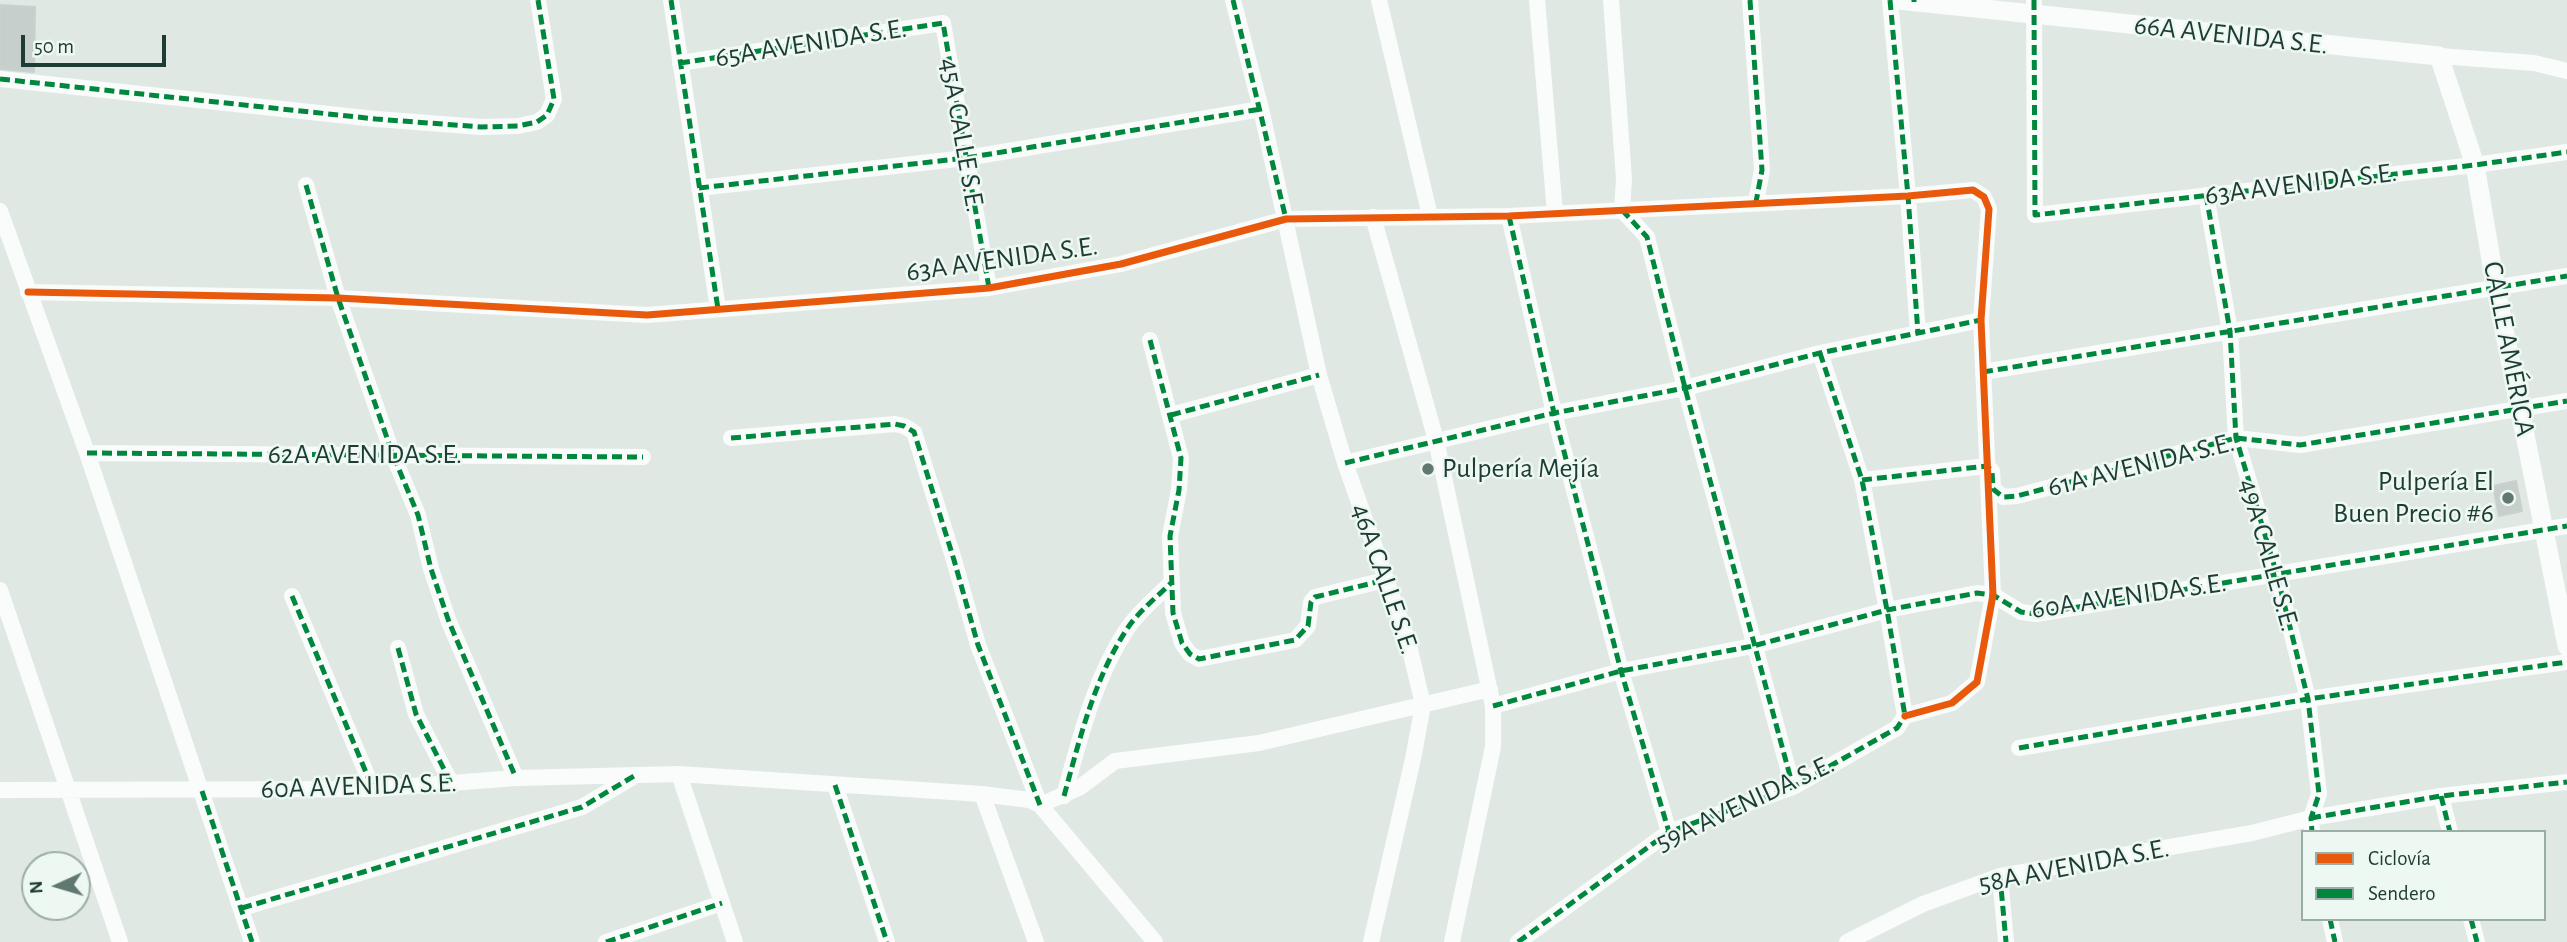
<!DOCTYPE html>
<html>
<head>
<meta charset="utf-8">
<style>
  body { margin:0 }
  #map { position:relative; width:2567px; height:942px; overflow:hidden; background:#e0e8e4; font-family:"Alegreya Sans",sans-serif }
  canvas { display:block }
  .legend { position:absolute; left:2301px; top:830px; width:245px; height:91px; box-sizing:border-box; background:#eef8f2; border:2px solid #9aada6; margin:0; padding:9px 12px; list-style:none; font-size:21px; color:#1d3c33 }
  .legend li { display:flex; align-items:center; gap:14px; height:35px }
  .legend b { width:35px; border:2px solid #9aada6 }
  .north { position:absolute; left:21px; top:851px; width:70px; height:70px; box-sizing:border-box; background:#eef8f2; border:2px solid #9aada6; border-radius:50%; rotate:266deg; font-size:19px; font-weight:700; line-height:28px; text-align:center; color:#1d3c33 }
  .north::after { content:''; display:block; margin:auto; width:24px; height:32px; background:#617871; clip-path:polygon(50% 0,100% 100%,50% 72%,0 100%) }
  .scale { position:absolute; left:21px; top:35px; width:145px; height:32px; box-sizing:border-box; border:4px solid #1d3c33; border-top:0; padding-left:9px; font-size:21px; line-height:24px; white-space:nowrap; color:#1d3c33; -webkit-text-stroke:5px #eef8f2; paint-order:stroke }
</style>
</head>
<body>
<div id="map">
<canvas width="2567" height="942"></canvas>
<ul class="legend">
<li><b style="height:9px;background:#e8590c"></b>Ciclovía</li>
<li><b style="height:9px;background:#00873e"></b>Sendero</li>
</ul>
<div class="north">N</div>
<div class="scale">50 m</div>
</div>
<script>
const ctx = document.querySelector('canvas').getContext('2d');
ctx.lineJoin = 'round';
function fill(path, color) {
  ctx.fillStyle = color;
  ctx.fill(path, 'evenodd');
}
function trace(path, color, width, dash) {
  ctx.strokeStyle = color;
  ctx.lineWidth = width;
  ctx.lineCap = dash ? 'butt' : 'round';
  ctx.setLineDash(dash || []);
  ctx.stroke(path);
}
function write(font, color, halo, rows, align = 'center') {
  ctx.font = font + ' "Alegreya Sans",sans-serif';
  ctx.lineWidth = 5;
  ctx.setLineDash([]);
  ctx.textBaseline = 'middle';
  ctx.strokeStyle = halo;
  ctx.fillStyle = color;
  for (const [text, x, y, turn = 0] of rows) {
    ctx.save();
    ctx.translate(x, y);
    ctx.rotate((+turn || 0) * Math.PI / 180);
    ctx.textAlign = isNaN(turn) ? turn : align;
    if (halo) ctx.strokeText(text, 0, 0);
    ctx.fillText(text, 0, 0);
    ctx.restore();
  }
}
const building = new Path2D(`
  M 0,5 L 35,7 L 34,72 L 0,69 Z
  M 2516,481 L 2522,511 L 2499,516 L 2493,486 Z`);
const minor = new Path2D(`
  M 671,0 L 718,309
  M 1233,0 L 1261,109 L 1319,375 L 1345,463 L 1408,641 L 1423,705 L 1413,759 L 1371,942
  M 1379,0 L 1430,216
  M 1537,0 L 1555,213
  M 1611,0 L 1624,179 L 1622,210 L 1647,237 L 1685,388 L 1793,787
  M 1750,0 L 1762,170 L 1756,202
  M 1890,0 L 1908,196 L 1918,333
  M 2034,0 L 2035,215 L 2475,165 L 2567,152
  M 2439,56 L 2534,63 L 2567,71
  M 680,63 L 943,23 L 989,288
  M 0,79 L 376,119 L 481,127 L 518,126 L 537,122 L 547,115 L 554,99 L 538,0
  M 306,185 L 338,298 L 393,455 L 418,515 L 431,569 L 449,622 L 516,778
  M 699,188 L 966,158 L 1261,109
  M 2206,195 L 2230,331 L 2236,438 L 2277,575 L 2308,699 L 2319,794 L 2311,818 L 2312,832
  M 0,211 L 87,453 L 252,942
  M 1509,216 L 1554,413 L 1621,671 L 1669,832
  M 1373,217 L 1436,440 L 1493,706 L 1493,747 L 1452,942
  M 28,292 L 338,298 L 647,315 L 989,288 L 1121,264 L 1286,219 L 1509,216 L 1908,196 L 1973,190 L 1984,197 L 1989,209 L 1981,320 L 1993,595 L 1977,682 L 1952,703 L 1905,716
  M 1150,340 L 1181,458 L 1179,490 L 1170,536 L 1173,613 L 1182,643 L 1190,654 L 1199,659 L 1295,640 L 1308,626 L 1311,602 L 1315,597 L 1385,580
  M 1820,353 L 1862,480 L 1887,610 L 1905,716
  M 1983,372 L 2567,276
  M 1171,415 L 1319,375
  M 731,438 L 895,424 L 904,426 L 914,432 L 954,560 L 978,645 L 1040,805 L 1155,942
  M 87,453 L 643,457
  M 1345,463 L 1554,413 L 1685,388 L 1820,353 L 1981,320
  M 1862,480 L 1987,466 L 1992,471 L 1993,489 L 2003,497 L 2017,496 L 2236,438 L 2300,445 L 2567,401
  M 0,590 L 120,942
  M 292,596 L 373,789
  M 398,648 L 416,714 L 451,783
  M 1493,706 L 1621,671 L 1753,646 L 1887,610 L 1977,593 L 1993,595 L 2021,612 L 2036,614 L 2567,526
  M 2019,748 L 2308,699 L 2567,662
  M 679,774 L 735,942
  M 835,785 L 887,942
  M 0,790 L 373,789 L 516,778 L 679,774 L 982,794 L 1029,800 L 1040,805 L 1079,788 L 1115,761 L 1259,743 L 1490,689
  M 982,794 L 1036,942
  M 1064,796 C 1080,738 1094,679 1127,629 C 1138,612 1157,597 1172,582
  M 2441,796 L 2450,832
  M 2000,876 L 2006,942
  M 242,908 L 582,807 L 633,777
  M 2330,919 L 2335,942
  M 2471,919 L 2477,942
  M 606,942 L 722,903
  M 1518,942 L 1669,832 L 1793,787 L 1897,728 L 1905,716
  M 1847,942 L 1923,904 L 2000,876 L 2252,833 L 2311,818 L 2441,796 L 2567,782`);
const tertiary = new Path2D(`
  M 1898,0 L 2439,56 L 2475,165 L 2496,289 L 2567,646`);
const quiet = new Path2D(`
  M 671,0 L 718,309
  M 1233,0 L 1286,219 L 1282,220
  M 1750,0 L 1762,170 L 1756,202
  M 1890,0 L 1908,196 L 1918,333
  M 2034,0 L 2035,215 L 2475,165 L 2567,152
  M 1914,2 L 1914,0
  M 680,63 L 943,23 L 989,288
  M 0,79 L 376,119 L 481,127 L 518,126 L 537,122 L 547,115 L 554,99 L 538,0
  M 306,185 L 338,298 L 393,455 L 418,515 L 431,569 L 449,622 L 516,778
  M 699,188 L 966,158 L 1261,109
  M 2206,195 L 2230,331 L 2236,438 L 2277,575 L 2308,699 L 2319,794 L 2311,818 L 2312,832
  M 1622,210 L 1647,237 L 1685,388 L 1793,787
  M 1509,216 L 1554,413 L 1621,671 L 1669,832
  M 1150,340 L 1181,458 L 1179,490 L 1170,536 L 1173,613 L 1182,643 L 1190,654 L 1199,659 L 1295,640 L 1308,626 L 1311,602 L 1315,597 L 1385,580
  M 1820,353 L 1862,480 L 1887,610 L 1905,716
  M 1983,372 L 2567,276
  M 1171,415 L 1319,375
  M 731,438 L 895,424 L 904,426 L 914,432 L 954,560 L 978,645 L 1040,805
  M 87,453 L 643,457
  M 1345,463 L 1554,413 L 1685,388 L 1820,353 L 1981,320
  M 1862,480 L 1987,466 L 1992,471 L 1993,489 L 2003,497 L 2017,496 L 2236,438 L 2300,445 L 2567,401
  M 292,596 L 373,789
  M 398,648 L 416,714 L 451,783
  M 1493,706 L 1621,671 L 1753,646 L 1887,610 L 1977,593 L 1993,595 L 2021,612 L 2036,614 L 2567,526
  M 2019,748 L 2308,699 L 2567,662
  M 835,785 L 887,942
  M 202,791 L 252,942
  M 1064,796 C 1080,738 1094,679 1127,629 C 1138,612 1157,597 1172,582
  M 2441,796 L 2450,832
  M 2311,818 L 2441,796 L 2567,782
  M 2000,876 L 2006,942
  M 242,908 L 582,807 L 634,776
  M 2330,919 L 2335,942
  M 2471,919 L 2477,942
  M 606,942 L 722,903
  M 1518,942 L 1669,832 L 1793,787 L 1897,728 L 1905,716`);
const cycleway = new Path2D(`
  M 28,292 L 338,298 L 647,315 L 989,288 L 1121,264 L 1286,219 L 1509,216 L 1908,196 L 1973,190 L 1984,197 L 1989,209 L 1981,320 L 1993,595 L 1977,682 L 1952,703 L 1905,716`);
const markers = [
  [1428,469,7,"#617871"],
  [2508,498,7,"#617871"]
];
const streetNames = [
  ["66A AVENIDA S.E.",2231,35,6],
  ["65A AVENIDA S.E.",811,43,-9],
  ["45A CALLE S.E.",962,135,80],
  ["63A AVENIDA S.E.",2301,184,-7],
  ["63A AVENIDA S.E.",1002,259,-8],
  ["CALLE AMÉRICA",2509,349,79],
  ["62A AVENIDA S.E.",365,455],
  ["61A AVENIDA S.E.",2141,465,-14],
  ["49A CALLE S.E.",2269,555,74],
  ["46A CALLE S.E.",1385,579,71],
  ["60A AVENIDA S.E.",2129,596,-8],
  ["60A AVENIDA S.E.",359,786,-2],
  ["59A AVENIDA S.E.",1745,803,-25],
  ["58A AVENIDA S.E.",2074,866,-11]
];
const poiNames = [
  ["Pulpería Mejía",1442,469],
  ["Pulpería El",2494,482,"right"],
  ["Buen Precio #6",2494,514,"right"]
];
fill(building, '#c7cfcc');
trace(building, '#c9d1cd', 2);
trace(minor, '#fafcfb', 16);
trace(tertiary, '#fafcfb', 19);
trace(quiet, '#00873e', 5, [10, 5]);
trace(cycleway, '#e8590c', 7);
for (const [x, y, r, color] of markers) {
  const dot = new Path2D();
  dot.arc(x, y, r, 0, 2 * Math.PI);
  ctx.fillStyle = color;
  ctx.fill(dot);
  trace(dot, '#eef8f2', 2.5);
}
write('28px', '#1d3c33', '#eef8f2', streetNames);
write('28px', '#1d3c33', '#eef8f2', poiNames, 'left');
</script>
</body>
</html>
